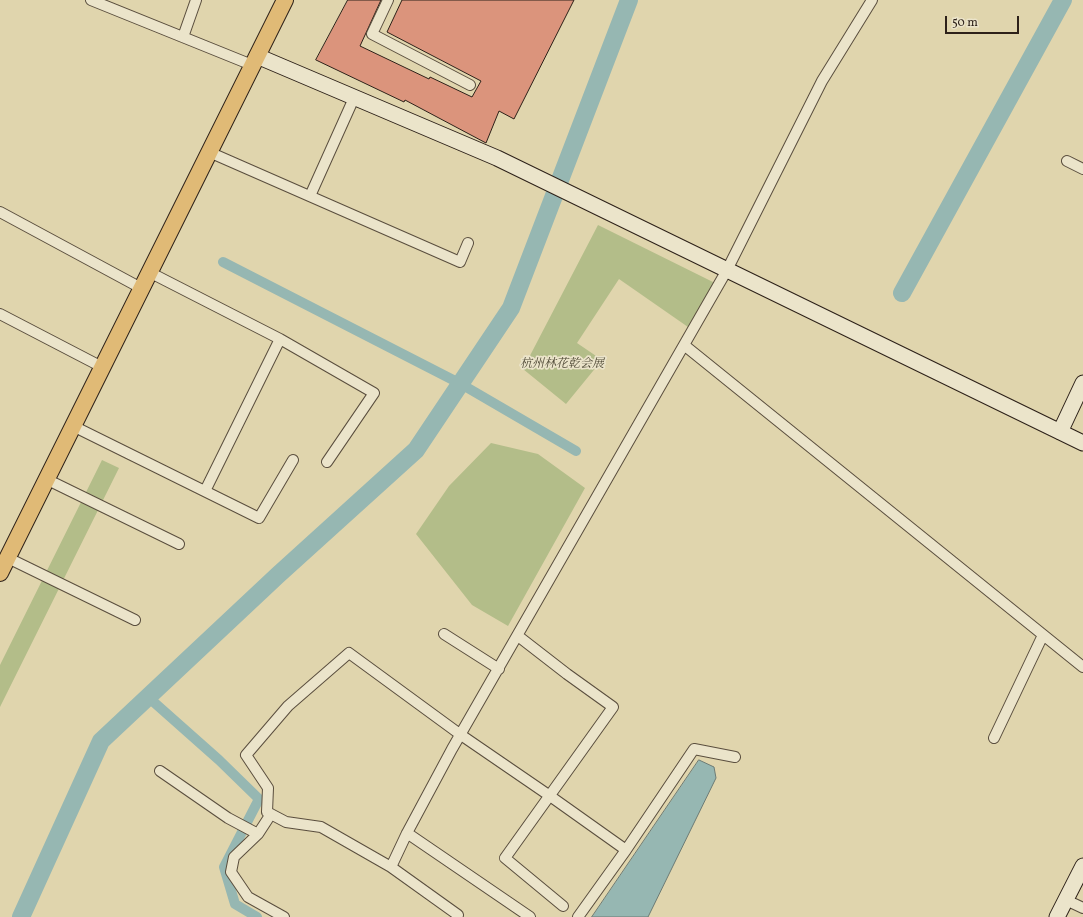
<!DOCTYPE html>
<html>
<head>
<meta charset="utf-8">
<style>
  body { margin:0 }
  #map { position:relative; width:1083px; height:917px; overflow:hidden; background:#e0d5ad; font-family:Vollkorn,serif }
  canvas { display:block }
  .scale { position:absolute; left:945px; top:16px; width:74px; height:18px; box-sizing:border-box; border:2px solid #2d2119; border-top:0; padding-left:5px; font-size:12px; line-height:14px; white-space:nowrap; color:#2d2119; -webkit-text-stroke:3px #ebe4ca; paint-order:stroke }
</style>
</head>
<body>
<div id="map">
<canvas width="1083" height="917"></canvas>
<div class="scale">50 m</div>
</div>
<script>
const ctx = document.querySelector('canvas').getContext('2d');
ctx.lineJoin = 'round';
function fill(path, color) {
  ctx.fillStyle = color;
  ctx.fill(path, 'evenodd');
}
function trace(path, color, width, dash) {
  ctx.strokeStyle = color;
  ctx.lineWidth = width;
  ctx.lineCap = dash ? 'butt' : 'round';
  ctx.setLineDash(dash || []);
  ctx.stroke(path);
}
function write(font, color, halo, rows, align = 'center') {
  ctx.font = font + ' Vollkorn,"Noto Serif SC",serif';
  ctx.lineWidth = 3.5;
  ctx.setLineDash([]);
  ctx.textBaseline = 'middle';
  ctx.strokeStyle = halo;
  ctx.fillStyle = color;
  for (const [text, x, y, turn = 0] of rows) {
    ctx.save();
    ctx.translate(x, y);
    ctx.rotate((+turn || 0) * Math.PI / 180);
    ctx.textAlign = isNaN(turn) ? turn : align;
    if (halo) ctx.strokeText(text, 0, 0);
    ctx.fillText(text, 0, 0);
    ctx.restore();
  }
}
const green = new Path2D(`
  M 598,225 L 715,283 L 688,327 L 619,279 L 577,343 L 602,360 L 566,404 L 523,369 Z
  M 491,443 L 538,454 L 585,488 L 508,626 L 472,605 L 416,534 L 449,486 Z
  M 102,460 L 119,468 L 0,707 L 0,665 Z`);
const water = new Path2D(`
  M 699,760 L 714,767 L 716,778 L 648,917 L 592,917 Z`);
const canal = new Path2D(`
  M 223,262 L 461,384 L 576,451
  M 148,697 L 219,760 L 259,799 L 224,867 L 235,904 L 257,917`);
const river = new Path2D(`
  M 902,293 L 1063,0
  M 21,917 L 101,741 L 278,575 L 416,450 L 511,308 L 629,0`);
const building = new Path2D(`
  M 348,0 L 381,0 L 360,46 L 429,79 L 430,77 L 472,97 L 481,81 L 387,32 L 402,0 L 574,0 L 514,119 L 499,111 L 486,143 L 405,100 L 404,102 L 316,60 Z`);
const street = new Path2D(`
  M 91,0 L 252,65
  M 388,0 L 372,34 L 470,85
  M 183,37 L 196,0
  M 209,152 L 460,262 L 468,243
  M 1067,161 L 1083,169
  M 310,196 L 354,98
  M 0,212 L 141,288
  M 149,272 L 280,339 L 205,491
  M 0,314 L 102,367
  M 280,339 L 374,393 L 327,462
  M 684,345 L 1083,667
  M 73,426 L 259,518 L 293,460
  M 46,479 L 179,544
  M 8,558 L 135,620
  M 444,634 L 499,669
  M 518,636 L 567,674 L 613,707 L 505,858 L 563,906
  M 994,738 L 1043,635
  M 160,771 L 228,818 L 258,834
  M 271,814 L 258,834 L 234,857 L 231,872 L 248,897 L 284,917
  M 407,833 L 530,917
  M 391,867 L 407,833 L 452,749 L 727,270 L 822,81 L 872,0
  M 1066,900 L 1083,908
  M 458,915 L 391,867 L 321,827 L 286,822 L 267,812 L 268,788 L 246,755 L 288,706 L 349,653 L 461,735 L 550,796 L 626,850 L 694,749 L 735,757
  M 578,917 L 626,850`);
const secondary = new Path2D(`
  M 257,56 L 497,158 L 1083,443
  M 1060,432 L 1083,383
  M 1057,917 L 1083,866`);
const primary = new Path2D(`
  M 0,573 L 285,0`);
const parkNames = [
  ["杭州林花乾会展",562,365]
];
fill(green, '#b3bd89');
fill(water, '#96b7b2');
trace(water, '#6c7b75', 1);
trace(canal, '#96b7b2', 10);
trace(river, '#96b7b2', 18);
fill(building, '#db947c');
trace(building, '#2d2119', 1);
trace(street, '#5a4e3e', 12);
trace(secondary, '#2d2119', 17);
trace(primary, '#2d2119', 18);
trace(street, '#ebe4ca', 10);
trace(secondary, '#ebe4ca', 15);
trace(primary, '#e0ba76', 16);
write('italic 12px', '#4e4835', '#ebe4ca', parkNames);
</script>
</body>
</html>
